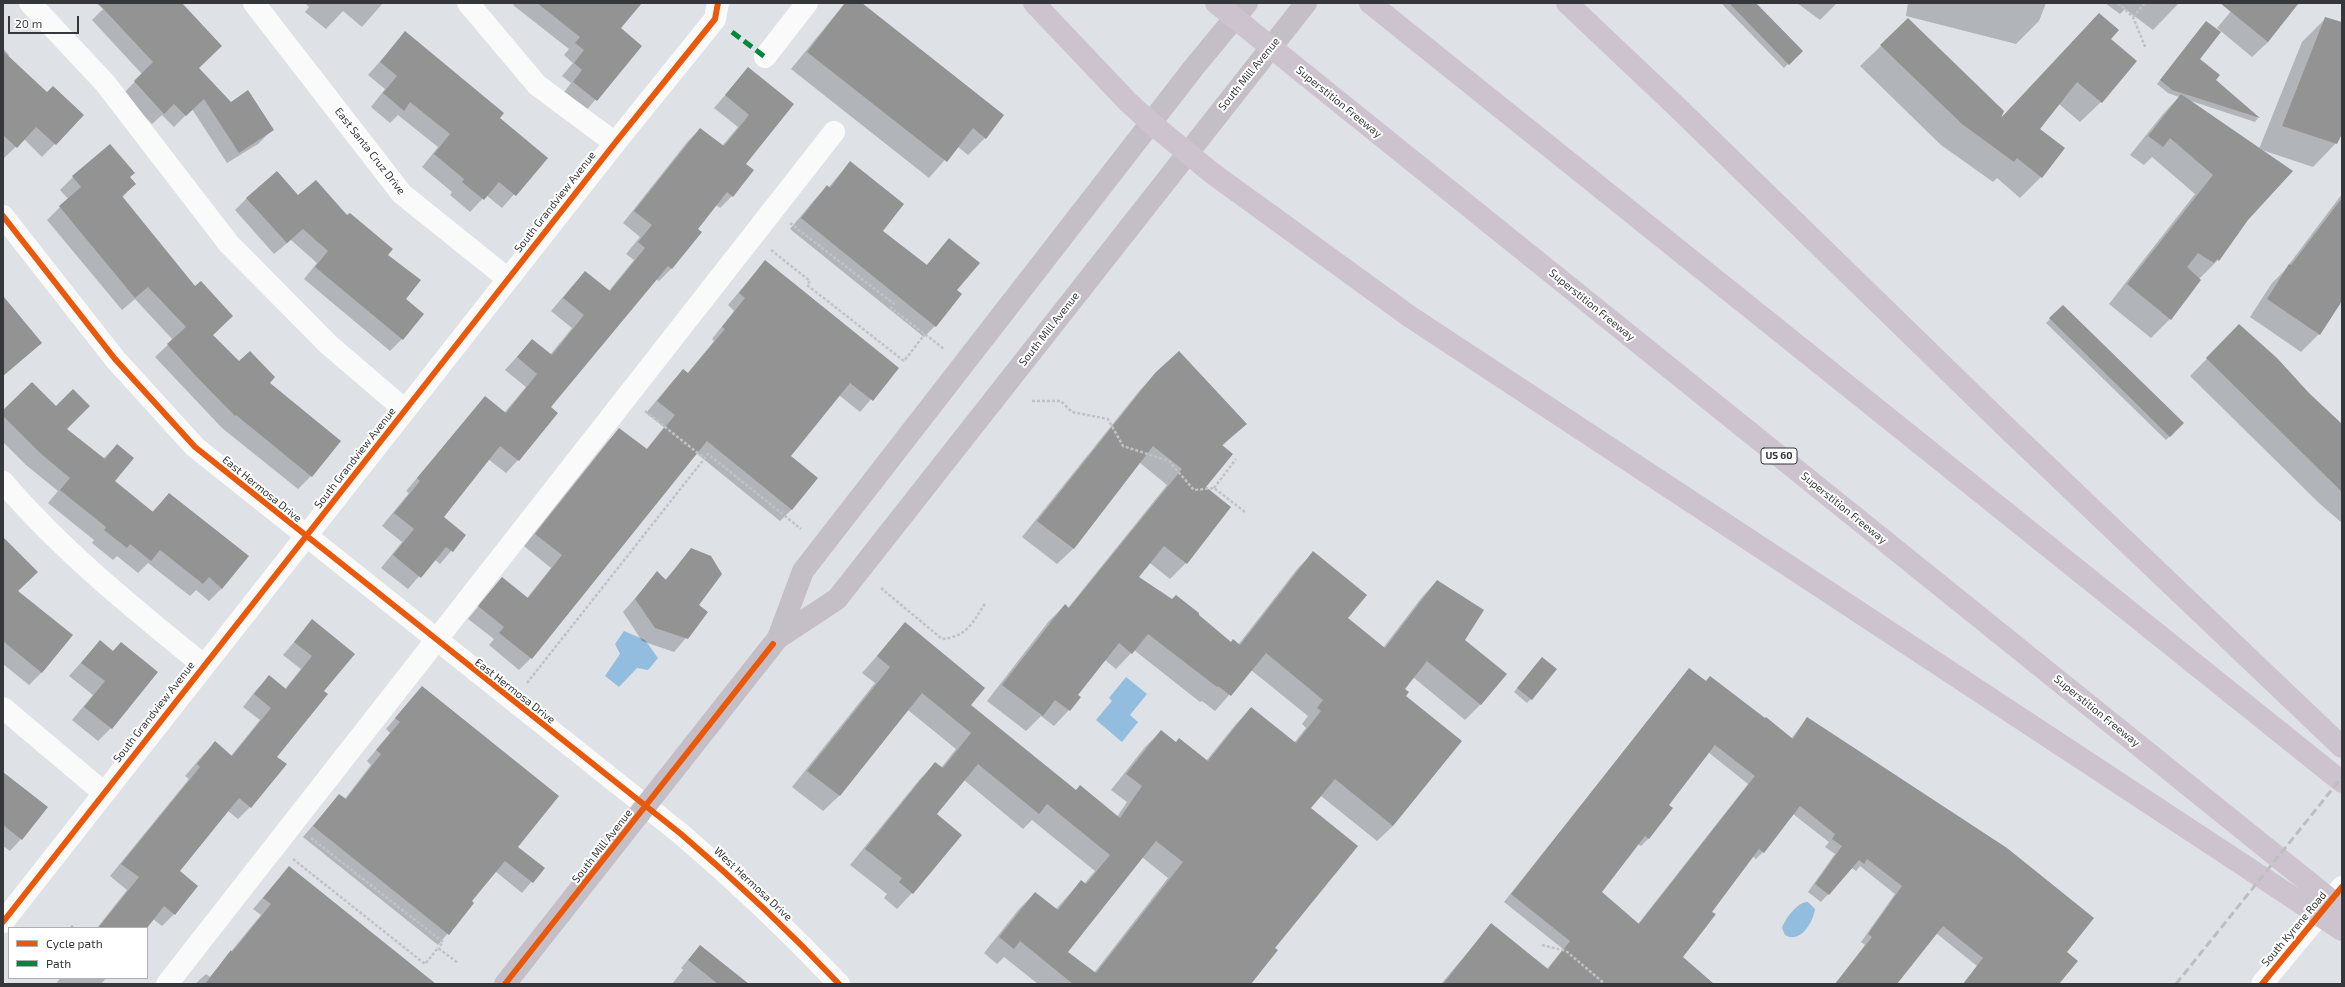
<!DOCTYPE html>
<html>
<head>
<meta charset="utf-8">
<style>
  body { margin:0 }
  #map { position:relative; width:2345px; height:987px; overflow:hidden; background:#dee1e6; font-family:"Exo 2",sans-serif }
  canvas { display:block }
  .frame { position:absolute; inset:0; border:4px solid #35373b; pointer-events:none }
  .legend { position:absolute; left:8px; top:927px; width:140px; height:52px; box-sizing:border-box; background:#fff; border:1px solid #aeafb1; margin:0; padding:5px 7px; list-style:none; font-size:12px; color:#35373b }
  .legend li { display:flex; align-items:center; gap:8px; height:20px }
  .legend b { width:20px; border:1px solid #aeafb1 }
  .scale { position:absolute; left:8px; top:16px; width:71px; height:18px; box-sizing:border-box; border:2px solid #35373b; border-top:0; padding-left:5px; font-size:12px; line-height:14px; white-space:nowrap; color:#35373b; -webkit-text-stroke:3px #fff; paint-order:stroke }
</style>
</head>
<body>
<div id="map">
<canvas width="2345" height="987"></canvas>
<div class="frame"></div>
<ul class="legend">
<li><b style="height:5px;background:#e8590c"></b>Cycle path</li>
<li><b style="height:5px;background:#00873e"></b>Path</li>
</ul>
<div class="scale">20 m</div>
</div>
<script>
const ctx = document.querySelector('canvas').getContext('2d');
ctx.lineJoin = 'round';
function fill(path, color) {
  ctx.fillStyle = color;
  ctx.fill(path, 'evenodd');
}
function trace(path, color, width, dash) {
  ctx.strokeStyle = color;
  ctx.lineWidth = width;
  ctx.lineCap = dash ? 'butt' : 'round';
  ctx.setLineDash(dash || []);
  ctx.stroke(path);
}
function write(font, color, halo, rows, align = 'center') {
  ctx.font = font + ' "Exo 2",sans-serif';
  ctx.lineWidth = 4;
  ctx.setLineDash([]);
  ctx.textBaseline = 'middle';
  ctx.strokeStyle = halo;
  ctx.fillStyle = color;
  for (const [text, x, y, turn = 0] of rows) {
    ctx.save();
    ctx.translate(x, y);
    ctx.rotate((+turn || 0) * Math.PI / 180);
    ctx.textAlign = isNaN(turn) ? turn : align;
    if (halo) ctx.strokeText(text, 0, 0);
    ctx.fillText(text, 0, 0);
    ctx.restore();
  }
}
const water = new Path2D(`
  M 624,631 L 645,640 L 658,658 L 648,670 L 637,668 L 619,687 L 605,676 L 620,654 L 615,644 Z
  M 1126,677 L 1147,694 L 1130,715 L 1138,722 L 1122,742 L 1096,720 L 1112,701 L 1109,698 Z
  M 1808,902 L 1815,909 C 1813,923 1800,944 1785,935 L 1782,928 C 1785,919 1798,901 1808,902 Z`);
const shadow = new Path2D(`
  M 96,3 L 182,3 L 198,68 L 230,103 L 270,132 L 258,144 L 227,163 L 192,109 L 174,127 L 162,115 L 152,124 L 123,94 L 142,74 L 92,20 L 103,9 Z
  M 305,3 L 383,3 L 362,27 L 343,11 L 326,29 L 305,12 L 309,7 Z
  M 515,3 L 626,3 L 620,29 L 641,46 L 584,113 L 562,95 L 571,83 L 562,76 L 573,63 L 564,55 L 569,49 L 513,5 Z
  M 845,3 L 860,3 L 985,138 L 968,155 L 957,146 L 929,178 L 791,69 Z
  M 1723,3 L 1755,3 L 1801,51 L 1784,68 L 1722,4 Z
  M 1797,3 L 1837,3 L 1820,20 Z
  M 1908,3 L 2046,3 L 2039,21 L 2016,44 L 1906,16 Z
  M 2105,3 L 2179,3 L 2153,30 L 2125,9 L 2120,14 Z
  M 2238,3 L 2298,3 L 2268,42 L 2252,57 L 2217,28 Z
  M 2099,14 L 2110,39 L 2101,102 L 2080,122 L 2059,104 L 2039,129 L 2063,148 L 2041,177 L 2020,198 L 1997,178 L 1993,182 L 1941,145 L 1860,66 L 1881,46 L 2000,119 Z
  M 2325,19 L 2342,23 L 2342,131 L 2336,143 L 2313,167 L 2262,150 L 2247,220 L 2218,260 L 2199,279 L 2170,319 L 2151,338 L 2109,304 L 2195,194 L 2152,157 L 2144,165 L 2130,155 L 2163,114 L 2179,97 L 2168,93 L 2157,84 L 2202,26 L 2198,59 L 2214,80 L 2258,118 L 2255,122 L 2191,101 L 2259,149 L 2302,42 Z
  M 405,33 L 498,118 L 546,158 L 502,208 L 486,195 L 470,212 L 450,195 L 452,192 L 422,167 L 438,147 L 398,115 L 390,123 L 371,107 L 385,89 L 368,75 Z
  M 3,48 L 9,55 L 8,56 L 47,94 L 83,115 L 42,157 L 24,139 L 3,159 Z
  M 748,69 L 793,105 L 745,164 L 732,196 L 720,208 L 716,205 L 697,230 L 700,233 L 671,269 L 659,281 L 656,279 L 550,407 L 557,413 L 518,460 L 506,473 L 488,459 L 442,517 L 465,535 L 440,564 L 434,559 L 408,589 L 381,568 L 402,542 L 382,526 L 409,493 L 406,491 L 485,398 L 504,413 L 526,387 L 505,370 L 532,340 L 550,355 L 572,328 L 551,311 L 573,285 L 585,272 L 608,292 L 634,260 L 626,254 L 640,237 L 623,223 L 688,141 L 700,129 L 722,146 L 738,127 L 714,108 Z
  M 850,162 L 882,231 L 926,266 L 949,239 L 956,290 L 935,326 L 924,337 L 790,229 L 816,198 L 827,187 L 828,188 Z
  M 73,177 L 129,177 L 135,184 L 122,198 L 195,288 L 232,316 L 212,336 L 239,363 L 268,383 L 311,476 L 298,489 L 222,428 L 155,357 L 173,340 L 135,299 L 122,310 L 47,220 L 68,199 L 60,190 Z
  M 2342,194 L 2342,299 L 2319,334 L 2301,352 L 2250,317 L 2272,283 L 2284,271 Z
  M 298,197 L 347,217 L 387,255 L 405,299 L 402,339 L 390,351 L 304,279 L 317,263 L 291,240 L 274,254 L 235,210 L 247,198 Z
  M 765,261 L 898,368 L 860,412 L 839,395 L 790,456 L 792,509 L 780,521 L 696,453 L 531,658 L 519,670 L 489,645 L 494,639 L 468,619 L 502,578 L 527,598 L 551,568 L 524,546 L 608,441 L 619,429 L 646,450 L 664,427 L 646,413 L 672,382 L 683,370 L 687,374 L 714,341 L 712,339 L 734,311 L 728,305 Z
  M 3,296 L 41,342 L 3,376 Z
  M 2063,306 L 2183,423 L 2166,440 L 2046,323 Z
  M 2239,326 L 2342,427 L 2342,523 L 2320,504 L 2190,376 Z
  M 1156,373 L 1246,424 L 1222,446 L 1204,487 L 1186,563 L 1170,579 L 1150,563 L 1138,577 L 1198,616 L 1231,643 L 1238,645 L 1298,568 L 1313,553 L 1346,618 L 1383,648 L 1422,597 L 1437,581 L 1464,640 L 1481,704 L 1465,720 L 1413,677 L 1404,689 L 1405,696 L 1393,826 L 1377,841 L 1321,796 L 1310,808 L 1274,948 L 1250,984 L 1038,984 L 1004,957 L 997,964 L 984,953 L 1019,909 L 1035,893 L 1056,909 L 1081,881 L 1084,884 L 1095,871 L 1032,820 L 1023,829 L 964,780 L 936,814 L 912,893 L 897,909 L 884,898 L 887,894 L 850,865 L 920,779 L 936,763 L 941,768 L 956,749 L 908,710 L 839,796 L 823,811 L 792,787 L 875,683 L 862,673 L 905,624 L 970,705 L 1075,791 L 1117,817 L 1127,802 L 1111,790 L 1145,747 L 1161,731 L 1176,743 L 1206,761 L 1236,724 L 1251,708 L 1294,743 L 1306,728 L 1302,724 L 1308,716 L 1251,670 L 1215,711 L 1202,701 L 1200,702 L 1134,650 L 1116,669 L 1105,660 L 1077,695 L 1069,710 L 1054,726 L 1041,716 L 1026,731 L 987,701 L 1049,621 L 1065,605 L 1068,608 L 1167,485 L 1139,462 L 1073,549 L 1057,564 L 1022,537 L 1140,390 ZM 1142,857 L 1168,878 L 1094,973 L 1066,952 Z
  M 3,412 L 66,429 L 103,459 L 117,445 L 114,481 L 152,512 L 169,494 L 222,588 L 209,601 L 196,590 L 190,596 L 148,563 L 138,573 L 117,556 L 113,560 L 92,543 L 94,540 L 48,503 L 58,491 L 26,465 L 3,442 Z
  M 3,538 L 42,672 L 29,685 L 3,664 Z
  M 692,549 L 697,605 L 707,613 L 674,652 L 642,641 L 623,612 L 657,573 L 665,580 Z
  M 312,621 L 323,691 L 276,757 L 250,807 L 238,819 L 228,811 L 178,872 L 174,914 L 162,926 L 153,919 L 145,928 L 97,928 L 127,890 L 110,876 L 189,779 L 185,776 L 203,755 L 215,743 L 231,756 L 260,720 L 243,707 L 257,689 L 269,677 L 285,689 L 301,669 L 283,655 Z
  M 100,641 L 113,652 L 111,728 L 98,741 L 72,720 L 93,695 L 69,676 Z
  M 1538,662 L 1531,699 L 1527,703 L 1514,692 Z
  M 1689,669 L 1706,681 L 1710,677 L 1791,739 L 1807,718 L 2065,952 L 2058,984 L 1963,984 L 1977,966 L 1936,933 L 1896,984 L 1835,984 L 1865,945 L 1861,942 L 1895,894 L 1860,866 L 1856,871 L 1852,868 L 1821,902 L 1808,892 L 1835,854 L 1825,847 L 1829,842 L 1793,814 L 1763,852 L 1756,859 L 1752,856 L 1711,912 L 1681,957 L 1714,984 L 1441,984 L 1491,925 L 1547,969 L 1563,949 L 1504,902 ZM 1708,752 L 1748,784 L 1638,924 L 1601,892 L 1638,844 L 1641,846 L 1648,839 L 1671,808 L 1668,805 Z
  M 422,687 L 517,847 L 543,868 L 522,893 L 495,871 L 471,902 L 473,903 L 438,945 L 303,837 L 339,795 L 344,800 L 371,765 L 367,761 L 390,733 L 386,729 Z
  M 3,773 L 21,839 L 10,851 L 3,846 Z
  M 289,867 L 417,984 L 195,984 L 206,974 L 210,977 L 261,915 L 253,909 Z
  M 72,925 L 75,928 L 69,928 Z
  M 700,946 L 748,984 L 672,984 L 683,970 L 681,968 Z
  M 60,978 L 106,978 L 101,984 L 56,984 Z`);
const building = new Path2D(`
  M 98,3 L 182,3 L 222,46 L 199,68 L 231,102 L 248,90 L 274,130 L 239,153 L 204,99 L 186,116 L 174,104 L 164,114 L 134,81 L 153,62 Z
  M 537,3 L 642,3 L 621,28 L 642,46 L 597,101 L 573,82 L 582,70 L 574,63 L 584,50 L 575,43 L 580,37 Z
  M 845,3 L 862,3 L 1004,115 L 986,139 L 973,128 L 947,162 L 807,52 Z
  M 1729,3 L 1756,3 L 1803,51 L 1789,65 Z
  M 2220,3 L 2299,3 L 2268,42 Z
  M 2099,13 L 2119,30 L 2111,39 L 2137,61 L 2102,103 L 2077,82 L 2040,129 L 2065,148 L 2042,178 L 2017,158 L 2014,162 L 1962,124 L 1880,45 L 1908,18 L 2004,111 L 2001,118 Z
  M 2325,17 L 2342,22 L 2342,134 L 2337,144 L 2282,126 Z
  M 2206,21 L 2221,32 L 2200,59 L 2220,75 L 2216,80 L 2260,118 L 2172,90 L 2160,80 Z
  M 405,31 L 504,113 L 500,118 L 548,158 L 516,196 L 499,182 L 484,200 L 462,182 L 464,179 L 434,154 L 450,134 L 410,102 L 404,111 L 383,93 L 397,76 L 380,62 Z
  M 3,51 L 47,92 L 53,86 L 84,115 L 56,145 L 36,127 L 17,148 L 3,135 Z
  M 748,67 L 794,104 L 746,164 L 754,170 L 733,197 L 727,192 L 698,229 L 702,232 L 672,269 L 668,266 L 551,407 L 558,413 L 519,461 L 500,446 L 444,517 L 466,535 L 453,552 L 446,547 L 421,578 L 393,555 L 414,529 L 394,513 L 420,481 L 417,478 L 485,396 L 506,413 L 537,374 L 517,357 L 532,339 L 552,355 L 584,315 L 563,298 L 585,271 L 610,291 L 645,248 L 638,242 L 652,225 L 634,211 L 700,128 L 724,146 L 749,115 L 725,95 Z
  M 2181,94 L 2293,171 L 2248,220 L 2219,261 L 2217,259 L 2214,263 L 2198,253 L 2187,267 L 2201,280 L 2171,320 L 2127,284 L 2213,175 L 2170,138 L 2163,147 L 2148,136 Z
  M 110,144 L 135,173 L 130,177 L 136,184 L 122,196 L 195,286 L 201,281 L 233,316 L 213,335 L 239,361 L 250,351 L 275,377 L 270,383 L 341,441 L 312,477 L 236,415 L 235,416 L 195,375 L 167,344 L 186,327 L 148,287 L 135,298 L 59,206 L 81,187 L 72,176 Z
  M 850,161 L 904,204 L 883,231 L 927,265 L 949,238 L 980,263 L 957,290 L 962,294 L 936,327 L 801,218 L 827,185 L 830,188 Z
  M 277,171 L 298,195 L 316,180 L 347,215 L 350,213 L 393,249 L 388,255 L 421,280 L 406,299 L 424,314 L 403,340 L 315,267 L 328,251 L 303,229 L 287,243 L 246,198 Z
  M 2342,198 L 2342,301 L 2320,335 L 2267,299 L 2289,264 L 2291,265 Z
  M 765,260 L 899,368 L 873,401 L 850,383 L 791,456 L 818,478 L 792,510 L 707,441 L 532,659 L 499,633 L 504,627 L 478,606 L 502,577 L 528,598 L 562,555 L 535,534 L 619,428 L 647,449 L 675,415 L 657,401 L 683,369 L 688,373 L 725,329 L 722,327 L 745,298 L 739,293 Z
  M 3,296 L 42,343 L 3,376 Z
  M 2063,305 L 2184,423 L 2170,437 L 2049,318 Z
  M 2239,324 L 2277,358 L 2309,393 L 2342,424 L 2342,492 L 2206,358 Z
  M 1179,351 L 1247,424 L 1222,445 L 1233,454 L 1206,487 L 1231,507 L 1187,564 L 1164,546 L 1139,577 L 1172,599 L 1176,595 L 1199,613 L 1199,615 L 1231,642 L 1233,639 L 1240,645 L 1313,551 L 1367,595 L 1348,618 L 1385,648 L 1437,580 L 1484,610 L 1465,640 L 1507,674 L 1481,705 L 1427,661 L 1405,689 L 1409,692 L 1406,696 L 1462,741 L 1393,826 L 1335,779 L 1311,808 L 1358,846 L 1275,948 L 1278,950 L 1251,984 L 1073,984 L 1020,941 L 1014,949 L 999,937 L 1035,892 L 1058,910 L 1081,880 L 1086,884 L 1110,855 L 1047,804 L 1039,814 L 978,764 L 937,814 L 962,835 L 913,894 L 899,882 L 902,878 L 865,849 L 935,762 L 943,768 L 971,733 L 922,693 L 840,796 L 807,771 L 890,667 L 877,656 L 905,622 L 985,688 L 971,705 L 1076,790 L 1080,785 L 1120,818 L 1142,786 L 1126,774 L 1161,730 L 1176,742 L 1179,738 L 1208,761 L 1251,707 L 1296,743 L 1321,711 L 1317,708 L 1323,700 L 1266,653 L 1231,696 L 1218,686 L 1217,687 L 1148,634 L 1132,654 L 1119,643 L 1078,695 L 1081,697 L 1070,711 L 1055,700 L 1043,716 L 1002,685 L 1065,604 L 1069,608 L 1182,469 L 1153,446 L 1074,549 L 1037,521 L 1155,373 ZM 1156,841 L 1183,862 L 1096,973 L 1068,952 Z
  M 32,382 L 56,406 L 73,389 L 90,406 L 67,429 L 105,459 L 117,444 L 134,458 L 115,481 L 153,512 L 169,493 L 249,556 L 222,589 L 209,577 L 203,584 L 160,550 L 151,561 L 130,544 L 127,548 L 104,530 L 106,527 L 60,490 L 70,478 L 39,452 L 3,416 L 3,410 Z
  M 3,537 L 38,572 L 18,591 L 73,635 L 42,673 L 3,641 Z
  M 691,548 L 711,556 L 722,574 L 699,605 L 708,612 L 688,639 L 655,628 L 635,599 L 657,571 L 666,580 Z
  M 312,619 L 355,654 L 324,691 L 328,694 L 277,757 L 287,764 L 251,808 L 239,798 L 180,871 L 198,886 L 175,915 L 164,906 L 147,928 L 98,928 L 139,877 L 121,864 L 200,767 L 197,764 L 215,741 L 232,756 L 271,708 L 254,694 L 269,675 L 286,689 L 312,656 L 294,642 Z
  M 100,640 L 113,651 L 121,642 L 158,672 L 112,729 L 84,707 L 105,681 L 81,663 Z
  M 1542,657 L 1557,669 L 1532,700 L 1517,688 Z
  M 1689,668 L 1706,681 L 1710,676 L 1765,718 L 1766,717 L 1793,739 L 1807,717 L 2007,848 L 2094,918 L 2067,952 L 2078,961 L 2059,984 L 1963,984 L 1983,958 L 1943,926 L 1897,984 L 1835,984 L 1872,937 L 1868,934 L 1902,886 L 1867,859 L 1864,864 L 1859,860 L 1829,895 L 1815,884 L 1842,846 L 1832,839 L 1835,834 L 1800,806 L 1764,853 L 1759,849 L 1712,912 L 1716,914 L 1683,957 L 1714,984 L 1443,984 L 1491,923 L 1548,969 L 1570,941 L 1511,894 ZM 1715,745 L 1755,776 L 1639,924 L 1602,892 L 1645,836 L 1649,839 L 1673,808 L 1669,805 Z
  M 422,686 L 559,796 L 518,847 L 545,868 L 533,883 L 505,861 L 472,901 L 474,903 L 449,935 L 313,826 L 339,794 L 346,799 L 381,754 L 376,750 L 400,722 L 395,718 Z
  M 3,772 L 48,807 L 22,840 L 3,825 Z
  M 289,866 L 436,984 L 205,984 L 231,950 L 232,952 L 271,904 L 263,898 Z
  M 700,945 L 749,984 L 718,984 L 688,960 Z`);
const path = new Path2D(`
  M 2118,3 L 2133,17 L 2146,49
  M 2133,17 L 2145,3
  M 790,223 L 894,304 L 891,308 L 944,349
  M 771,250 L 810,281 L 807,285 L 904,361 L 925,334
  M 1032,401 L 1061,401 L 1072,412 L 1108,419 L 1123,446 L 1169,461 L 1194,490 L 1214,488 L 1245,512
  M 645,411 L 704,458
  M 1214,488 L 1236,459
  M 881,588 L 942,639 C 967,637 973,622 986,602
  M 527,683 L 708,454 L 801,529
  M 311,838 L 443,942 L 438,948
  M 293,859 L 425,964 L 438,948 L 458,963
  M 1542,945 L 1566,951 L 1605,984`);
const minor = new Path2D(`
  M 30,3 L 105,83 L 229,244 L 329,345 L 405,410
  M 254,3 L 402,194 L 508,279
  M 468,3 L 537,85 L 615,143
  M 765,57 L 807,3
  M 3,216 L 115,359 L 195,447 L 681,834 C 736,881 789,931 839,984
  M 3,482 C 62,551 133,608 203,665
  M 3,708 L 104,793
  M 3,922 L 615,143 L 715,19 L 718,3
  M 167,984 L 834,132
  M 2262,984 L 2342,887`);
const major = new Path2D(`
  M 778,638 L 803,571 L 1195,66 L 1247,3
  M 505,984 L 778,638 L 837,599 L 1306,3`);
const highway = new Path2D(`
  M 1034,3 L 1128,102 L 1151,123 L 1212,173 L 1409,316 L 2342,930
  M 1216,3 L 2342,909
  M 1370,3 L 2342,782
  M 1567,3 L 1677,107 L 2010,431 L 2342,747`);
const rail = new Path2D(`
  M 2176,984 L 2342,777`);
const quiet = new Path2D(`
  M 732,32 L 765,57`);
const cycleway = new Path2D(`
  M 3,216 L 115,359 L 195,447 L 681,834 C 736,881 789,931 839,984
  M 3,922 L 615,143 L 715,19 L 718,3
  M 505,984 L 773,644
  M 2262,984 L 2342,887`);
const shields = [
  [1779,456,36]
];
const shieldNames = [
  ["US 60",1779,456]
];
const streetNames = [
  ["South Mill Avenue",1249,74,-51],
  ["Superstition Freeway",1339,102,39],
  ["East Santa Cruz Drive",370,151,52],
  ["South Grandview Avenue",555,202,-52],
  ["Superstition Freeway",1592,305,39],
  ["South Mill Avenue",1049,329,-52],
  ["South Grandview Avenue",355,458,-52],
  ["East Hermosa Drive",262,489,39],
  ["Superstition Freeway",1844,508,39],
  ["East Hermosa Drive",515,691,38],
  ["Superstition Freeway",2097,711,39],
  ["South Grandview Avenue",154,712,-52],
  ["South Mill Avenue",602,846,-52],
  ["West Hermosa Drive",753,884,43],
  ["South Kyrene Road",2294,929,-50]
];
fill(water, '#92bdde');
fill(shadow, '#0003');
fill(building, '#939394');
trace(path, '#c1c2c4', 2.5, [3, 2]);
trace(minor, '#fafafb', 22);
trace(major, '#c4bfc6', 22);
trace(highway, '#ccc3cf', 22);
trace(rail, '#bebebf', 3, [8, 4]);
trace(quiet, '#00873e', 5, [10, 5]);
trace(cycleway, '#e8590c', 6);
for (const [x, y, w] of shields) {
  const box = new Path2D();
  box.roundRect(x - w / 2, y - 8, w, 16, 3);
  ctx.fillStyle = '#fff';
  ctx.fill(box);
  trace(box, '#35373b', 1);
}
write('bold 10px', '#35373b', null, shieldNames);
write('11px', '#35373b', '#fff', streetNames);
</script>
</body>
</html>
